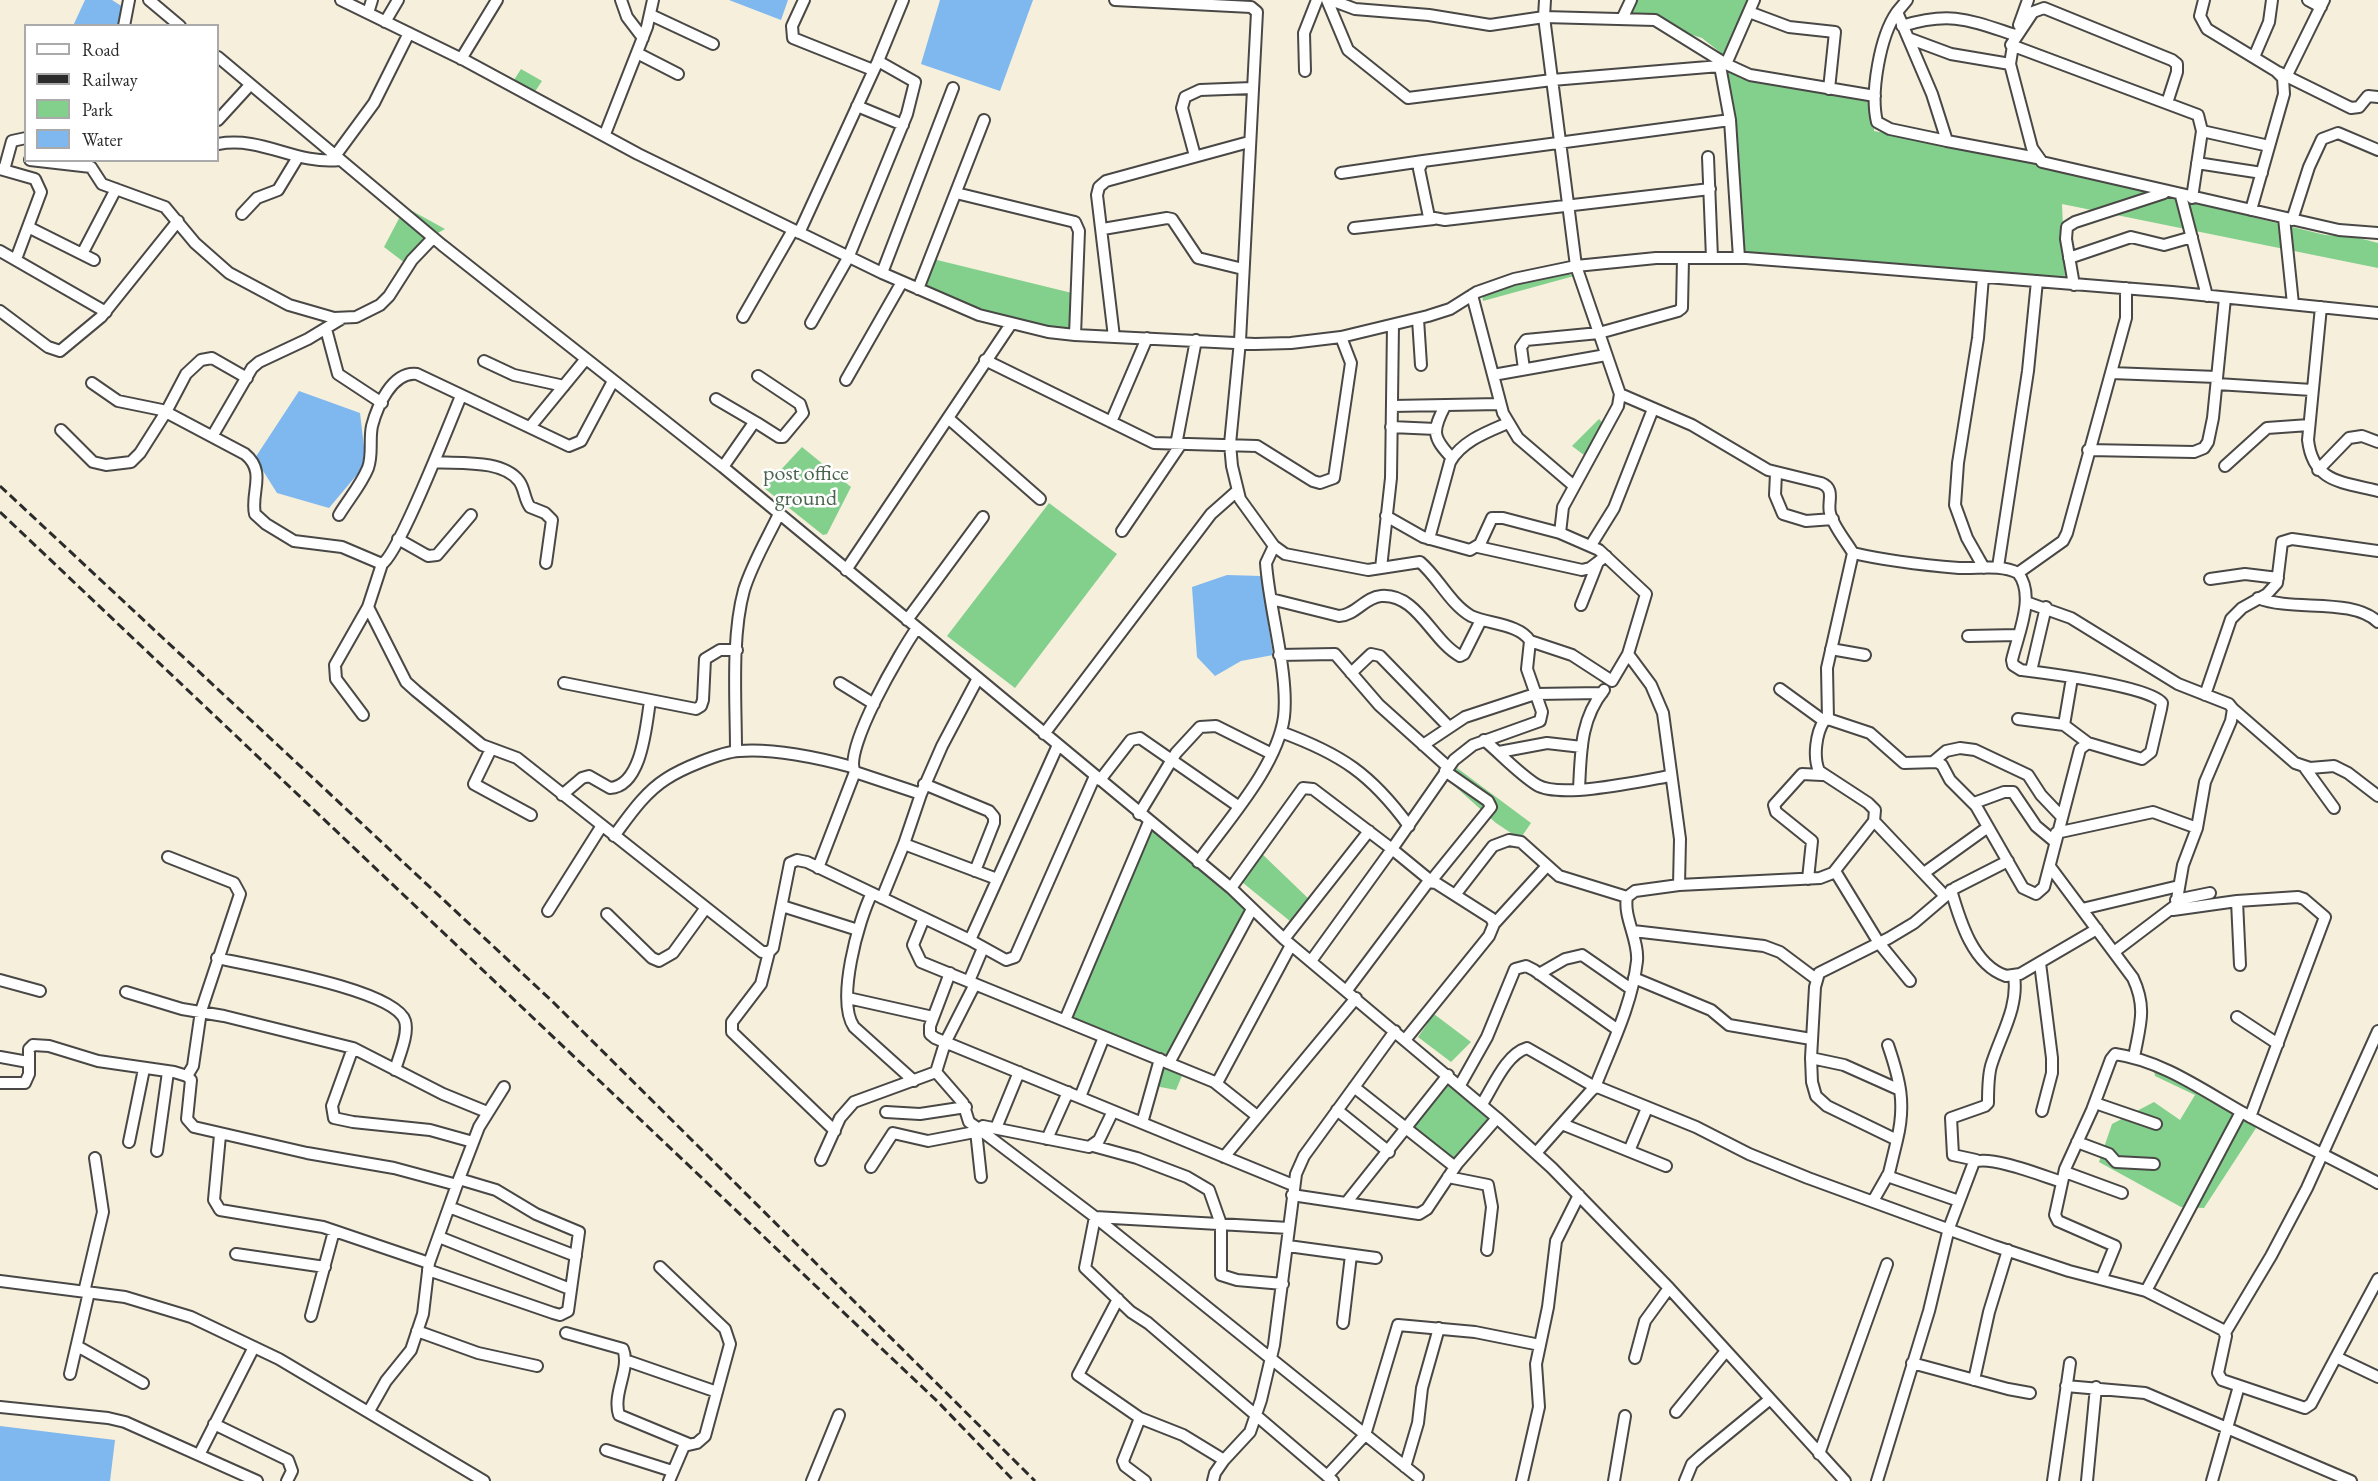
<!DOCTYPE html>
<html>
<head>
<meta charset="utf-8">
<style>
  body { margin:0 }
  #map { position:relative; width:2378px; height:1481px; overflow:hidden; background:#f5efdc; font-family:"EB Garamond",serif }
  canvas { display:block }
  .legend { position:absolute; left:24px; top:24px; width:195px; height:138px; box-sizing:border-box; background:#fff; border:2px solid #aaa; margin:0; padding:8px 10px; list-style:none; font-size:18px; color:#2b2b2b }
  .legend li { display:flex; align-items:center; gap:12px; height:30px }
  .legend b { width:30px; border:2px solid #aaa }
</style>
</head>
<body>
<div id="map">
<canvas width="2378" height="1481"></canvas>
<ul class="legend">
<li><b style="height:8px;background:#fff"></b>Road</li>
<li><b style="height:8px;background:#2b2b2b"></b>Railway</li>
<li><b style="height:16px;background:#83cf8c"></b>Park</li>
<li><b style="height:16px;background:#7fb7ef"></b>Water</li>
</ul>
</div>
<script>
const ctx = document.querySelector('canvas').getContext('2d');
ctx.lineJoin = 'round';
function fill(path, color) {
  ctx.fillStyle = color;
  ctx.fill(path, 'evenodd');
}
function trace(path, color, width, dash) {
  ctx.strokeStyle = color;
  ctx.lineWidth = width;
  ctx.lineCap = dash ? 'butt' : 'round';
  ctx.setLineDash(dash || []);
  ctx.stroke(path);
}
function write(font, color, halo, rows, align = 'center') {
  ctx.font = font + ' "EB Garamond",serif';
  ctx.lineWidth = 5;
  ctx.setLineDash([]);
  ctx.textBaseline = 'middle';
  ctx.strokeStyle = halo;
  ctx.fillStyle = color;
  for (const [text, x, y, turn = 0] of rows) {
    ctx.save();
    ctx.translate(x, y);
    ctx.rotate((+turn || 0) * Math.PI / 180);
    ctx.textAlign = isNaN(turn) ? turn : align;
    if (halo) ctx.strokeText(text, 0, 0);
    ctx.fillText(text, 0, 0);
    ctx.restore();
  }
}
const green = new Path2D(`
  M 1634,0 L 1749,0 L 1725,56 L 1702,38 L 1631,16 Z
  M 521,69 L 542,81 L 534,93 L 512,83 Z
  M 1726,69 L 1742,79 L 1872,99 L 1874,131 L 1989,152 L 2325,235 L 2355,237 L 2378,243 L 2378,268 L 2062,204 L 2065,277 L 1745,255 Z
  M 405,207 L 445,229 L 429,238 L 405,263 L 384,247 Z
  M 933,259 L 1072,293 L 1071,332 L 1013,320 L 921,287 Z
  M 1564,272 L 1574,276 L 1483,301 L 1482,294 Z
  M 1599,419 L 1607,427 L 1588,458 L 1572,446 Z
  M 802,447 L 851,487 L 827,534 L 823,535 L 764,488 Z
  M 1049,503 L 1117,554 L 1015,688 L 947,636 Z
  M 1457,768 L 1531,823 L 1520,839 L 1496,823 L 1449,781 Z
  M 1153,819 L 1253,904 L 1167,1058 L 1069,1018 Z
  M 1259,851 L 1313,903 L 1296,926 L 1237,878 Z
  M 1434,1014 L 1471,1042 L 1451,1062 L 1418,1037 Z
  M 1162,1062 L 1184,1071 L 1176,1090 L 1155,1086 Z
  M 2153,1065 L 2201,1083 L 2256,1128 L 2204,1208 L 2181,1207 L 2099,1162 L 2112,1124 L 2154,1102 L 2180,1120 L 2195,1095 L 2155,1076 Z
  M 1449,1072 L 1494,1118 L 1454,1164 L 1411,1127 Z`);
const water = new Path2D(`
  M 85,0 L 112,0 L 123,7 L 120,25 L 73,26 Z
  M 729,0 L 788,0 L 781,20 Z
  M 940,0 L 1033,0 L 1000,91 L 921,64 Z
  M 299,391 L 360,413 L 366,464 L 329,508 L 277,493 L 255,458 Z
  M 1227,575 L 1261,576 L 1273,655 L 1241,661 L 1215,676 L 1197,657 L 1192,587 Z
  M 0,1426 L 115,1440 L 110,1481 L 0,1481 Z`);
const minor = new Path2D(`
  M 149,0 L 180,26
  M 341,0 L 466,61 L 638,154 L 882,273 L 979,315 L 1048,332 L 1075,335 L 1255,344 L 1291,343 L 1341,337 L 1428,316 L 1450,309 L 1477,292 L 1514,279 L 1576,266 L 1656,258 L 1746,258 L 1851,266 L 2172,292 L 2378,313
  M 621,0 L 627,17 L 643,38
  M 804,0 L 792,26 L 793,38 L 873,70
  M 1115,0 L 1251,7 L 1257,12 L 1240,341 L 1230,444 L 1232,466 L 1240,499 L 1274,546 L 1285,554 L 1368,570 L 1420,562 C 1438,577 1450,604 1471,616 C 1488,624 1520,624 1530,641 L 1527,669 L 1542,712 L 1540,721 L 1473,745 L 1454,760 L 1392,849 L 1431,881 L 1491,807 L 1488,801 L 1445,771
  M 1327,0 L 1348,50 L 1408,98 L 1552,80 L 1720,66 L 1730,120 L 1423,161 L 1419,169 L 1429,217 L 1445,220 L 1710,189
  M 1331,0 L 1355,9 L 1429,15 L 1490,25 L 1544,17 L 1655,20 L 1726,64 L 1750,75 L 1875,96
  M 2204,0 L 2200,16 L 2207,29 L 2276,71 L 2283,78 L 2284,94 L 2251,210
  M 2308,0 L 2321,7
  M 1749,12 L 1789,27 L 1835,32 L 1829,89
  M 1897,12 L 1907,0
  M 368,13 L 372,0
  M 651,15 L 713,44
  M 1623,17 L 1631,0
  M 385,22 L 398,0
  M 2019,25 L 2028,0
  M 124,26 L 129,0
  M 1902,26 C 1951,11 1969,20 2015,35
  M 1908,38 L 1951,54 L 2010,64
  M 2014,39 L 2010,64 L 2032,148 L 2042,162 L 2339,230 L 2378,233
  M 637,53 L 678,74
  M 218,57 L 442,245 L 723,467 L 978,678 L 1231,888 L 1284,939 L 1497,1118 L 1552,1168 L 1669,1288 L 1845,1481
  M 2254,57 L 2269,22 L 2272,0
  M 461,59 L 497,0
  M 1721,66 L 1726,64 L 1754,0
  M 1305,71 L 1304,33 L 1317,0
  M 2278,72 L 2351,108 L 2359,107 L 2368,96 L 2378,97
  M 2287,75 L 2324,0
  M 2167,103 L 2177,72 L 2177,64 L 2172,60 L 2044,8 L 2033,12 L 2011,45 L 2198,115 L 2202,131 L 2192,198
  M 857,106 L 903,125
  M 218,120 L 250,85
  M 1730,120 L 1739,258
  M 2202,131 L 2269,146
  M 605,134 L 647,27 L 653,0
  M 1947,141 L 1890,129 L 1877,122 C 1870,93 1880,36 1897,12 L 1932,94 L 1947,141 L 2037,158
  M 218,144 C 263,136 295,165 340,160
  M 335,156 L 374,103 L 409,33
  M 1195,156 L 1182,108 L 1185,97 L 1200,90 L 1252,88
  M 1708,157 L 1712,258
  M 30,160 L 91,167 L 102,184 L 165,207 L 195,243 L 229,273 L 289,305 L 334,318 L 356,317 L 380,305 L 389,296 L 412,260 L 433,238
  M 2197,163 L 2262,173
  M 0,169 L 35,179 L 41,192 L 16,259
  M 4,170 L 12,141 L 26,138
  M 1341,173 L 1423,161
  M 956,193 L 1075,222 L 1079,231 L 1075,335
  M 2181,196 L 2207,296
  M 242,214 L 257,198 L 278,190 L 298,157
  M 2284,218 L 2293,304
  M 2292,220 L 2309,167 L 2322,139 L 2338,133 L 2378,150
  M 28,227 L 94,260
  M 1354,228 L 1434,219
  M 1103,229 L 1167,218 L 1172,219 L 1198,258 L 1243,269
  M 799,233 L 878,61 L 903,0
  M 0,251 L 106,312
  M 82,254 L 116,189
  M 2069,258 L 2131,237 L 2164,245 L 2192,237
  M 882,273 L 953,88
  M 1983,277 L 1978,338 L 1958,463 L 1955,505 L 1967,538 L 1984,568
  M 2074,285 L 2066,239 L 2067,227 L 2075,222 L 2164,193
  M 918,289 L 984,120
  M 1472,295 L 1503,413 L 1518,438 L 1574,486
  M 2321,307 L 2308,440 C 2313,483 2343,482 2378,491
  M 0,311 L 48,347 L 60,351 L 101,317 L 178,221
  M 743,317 L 793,230
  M 1418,319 L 1421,365
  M 811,323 L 848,258 L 907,114 L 915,82 L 878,61
  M 326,329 L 338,374 L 382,403
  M 1114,337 L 1097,195 L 1099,187 L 1106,181 L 1249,142
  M 985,360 L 1154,443 L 1257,446 L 1313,481 L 1320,483 L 1334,478 L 1351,363 L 1341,337
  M 484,361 L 514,375 L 564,386
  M 1524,369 L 1521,347 L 1526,340 L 1599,333 L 1678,311 L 1682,308 L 1683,258
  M 2111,373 L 2217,377
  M 1493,375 L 1606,355
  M 846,380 L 902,282
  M 92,383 L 118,401 L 162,410 L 245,454 C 267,472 250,493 255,514 L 266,524 L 294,541 L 342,547 L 382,564 C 399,554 450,422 461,396
  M 2217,384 L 2312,390
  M 1620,394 L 1692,425 L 1768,470 L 1821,483 C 1836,489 1827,502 1830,513 C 1833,526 1846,541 1853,553 L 1827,668 L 1828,719
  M 716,399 L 757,423
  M 1392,406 L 1500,404
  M 1445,406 C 1432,431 1432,437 1452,458
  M 948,418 L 1040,499
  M 1111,422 L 1147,338
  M 530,427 L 585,360
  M 1391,427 L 1436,429
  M 61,430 L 93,462 L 106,465 L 131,462 L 140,453 L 166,412 L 186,374 L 201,360 L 212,358 L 247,378
  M 213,435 L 252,368 L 259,362 L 308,339 L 341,319
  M 1176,445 L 1196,340
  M 2088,450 L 2194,452 L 2204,448 L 2208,442 L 2213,418 L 2225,298
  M 434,462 C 459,464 502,459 519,481 C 525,489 524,499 530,507 L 545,513 L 552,520 L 546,563
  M 2225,466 L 2267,428 L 2309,425
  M 723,467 L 753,424 L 757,423 L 779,437 L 783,437 L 803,413 L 800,404 L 758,376
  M 2318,470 L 2349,438 L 2362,436 L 2378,442
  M 1776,473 L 1775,495 L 1783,514 L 1806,521 L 1833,519
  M 339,515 C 348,500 361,485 368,468 C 373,454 369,440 372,426 C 377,407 392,371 417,374 L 569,446 L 581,441 L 613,381
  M 1386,516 L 1423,537 L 1470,550 L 1480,544 L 1492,518 L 1503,518 L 1560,533 L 1563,507 L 1618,406 L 1620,394 L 1576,266 L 1544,17 L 1545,0
  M 1122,531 L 1181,444
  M 398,539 L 428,556 L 437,555 L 471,515
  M 1429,539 L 1450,462 C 1462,441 1487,432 1508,423
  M 1591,545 L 1614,508 L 1653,409
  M 1478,547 L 1582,570 L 1590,568 L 1606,556
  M 1998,567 L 2028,371 L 2037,281
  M 1381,568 L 1391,478 L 1393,325
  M 846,570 L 1011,324
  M 2018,573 L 2063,541 L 2067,533 L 2126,318 L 2126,288
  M 2210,579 L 2245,574 L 2278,578
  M 2258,598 C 2294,612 2351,597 2378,622
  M 1271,599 L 1339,616 C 1356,615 1365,597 1381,596 C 1417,593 1432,641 1460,656 L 1464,654 L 1481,620
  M 2026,602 L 2071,618 L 2178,684 L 2229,704 L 2233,709 L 2231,721 L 2205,782 L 2197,828 L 2183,865 L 2176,905 L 2114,952
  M 1581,605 L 1598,562
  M 368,607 L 406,682 L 416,691 L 482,745 L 517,758 L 762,952 L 769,952 L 773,948 L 790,863 L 797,860 L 807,862 L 970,940 L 1058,745
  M 907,620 L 983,517
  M 917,628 C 902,649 842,751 855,772 L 921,794 L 942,746 L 978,678
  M 1968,636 L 2018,635
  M 1530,641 L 1572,655 L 1612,681 L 1628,654
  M 1831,649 L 1865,655
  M 1279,655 L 1335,654 L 1379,705 L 1448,767
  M 2031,671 L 2046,607
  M 1351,673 L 1371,654 L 1380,656 L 1448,726
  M 564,683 L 696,709 L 701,706 L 703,700 L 705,659 L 720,650 L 737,650
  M 840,683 L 874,704
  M 1780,689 L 1824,721
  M 2205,695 L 2231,619 L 2242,608 L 2267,594 L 2277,583 L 2282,542 L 2292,539 L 2378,551
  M 2233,709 L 2295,763 L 2310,768 L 2334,766 L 2348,773 L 2378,796
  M 363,715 L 336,679 L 335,665 L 368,607 L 382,564
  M 2018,719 L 2064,725 L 2088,743
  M 2064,725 L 2072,678
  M 1281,732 C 1341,754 1371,774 1409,826
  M 1044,734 L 1211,514 L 1237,491
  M 1484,740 C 1501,754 1518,773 1537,785 C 1560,799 1642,781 1670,776
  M 1423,745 L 1465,717 L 1535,694 L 1602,693
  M 491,749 L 474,784 L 531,815
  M 736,751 C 736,702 731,637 744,590 C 752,564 767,539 779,514
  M 1499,752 L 1547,743 L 1582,747
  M 1933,762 L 1946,751 L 1960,748 L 1975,750 L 2028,775 L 2041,795 L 2061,816
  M 2305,768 L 2334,808
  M 1100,780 L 1131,740 L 1140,738 L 1238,806
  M 924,784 L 989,811 L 994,817 L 994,823 L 975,871
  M 1579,789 C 1581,752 1580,720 1604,690
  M 562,795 L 582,778 L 589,776 L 610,788 C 642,786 646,726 650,701
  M 1974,803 L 2004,792 L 2013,792 L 2036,826 L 2054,841
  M 1139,814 L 1176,753 L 1200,727 L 1216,726 L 1272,754
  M 1874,821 L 1945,896
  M 2056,833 L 2153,812 L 2197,828
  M 614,836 C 629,816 644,793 666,779 C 681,769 721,752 739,751 C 772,748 820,758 852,767
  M 904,844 L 997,879
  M 168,857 L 234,883 L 240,894 L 201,1011 L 193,1066 L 187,1076
  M 1198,862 C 1227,821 1277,767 1284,717 C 1289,673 1269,609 1266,563 L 1274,546
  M 818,868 L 855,772
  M 2051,868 L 2133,978 C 2147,1008 2140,1025 2134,1057
  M 1835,871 L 1879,943 L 1910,981
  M 1924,873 L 1988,827
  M 1808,879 L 1812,841 L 1776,812 L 1774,805 L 1802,774 L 1822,775
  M 1679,885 L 1820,878 L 1833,873 L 1874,821 L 1875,810 L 1868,803 L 1819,771 C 1813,757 1816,733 1824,721 L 1828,719 L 1870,733 L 1904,763 L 1937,762 L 1942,765 L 1950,780 L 1976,806 L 2023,888 L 2036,894 L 2044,887 L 2080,749 L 2088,743 L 2142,759 L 2151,752 L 2161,709 L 2162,703 C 2151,686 2045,673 2021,670 L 2013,665 L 2012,660 C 2018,634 2036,596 2018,573 C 1999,564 1979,569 1959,568 C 1923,565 1887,561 1853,553
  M 1231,888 L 1303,788 L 1313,789 L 1392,849 L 1311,961
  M 1951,890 C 1960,921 1973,965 2006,976 L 2020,974 L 2097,929
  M 872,893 C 858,921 836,1001 854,1027 L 914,1081
  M 1455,895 L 1493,846 L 1509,840 L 1521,842 L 1559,876 L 1627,897
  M 882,898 L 904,844 L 921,794
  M 2176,900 L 2210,893
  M 2237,901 L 2240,965
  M 782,906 L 858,930
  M 2082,909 L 2179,886
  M 2173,910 L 2237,901 L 2298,897 L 2304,899 L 2325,917 L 2250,1117
  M 548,911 L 601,827
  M 607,914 L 652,958 L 659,961 L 673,953 L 705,909
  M 924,918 L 913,945 L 921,962 L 1217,1083 L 1291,945
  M 1494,924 L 1546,867
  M 1633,931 L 1764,946 L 1780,952 L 1816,979
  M 1284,939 L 1369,831
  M 970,940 L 1006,960 L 1015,957 L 1095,776
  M 769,952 L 761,984 L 732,1022 L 732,1032 L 835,1131
  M 217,958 C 251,966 395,989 405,1021 C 409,1034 399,1056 395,1070
  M 2040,963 L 2052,1058 L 2052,1073 L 2042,1111
  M 950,973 L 930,1026 L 930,1034 L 935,1038 L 1293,1185
  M 1539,974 L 1565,959 L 1582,955 L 1631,989
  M 1634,978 L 1711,1010 L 1729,1025 L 1811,1039
  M 0,980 L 40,991
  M 969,981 L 983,948
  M 975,984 L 945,1043 L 936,1072 L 963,1103 L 969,1122 L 979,1129
  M 1347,990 L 1428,882 L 1436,883 L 1491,918 L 1494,924 L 1489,936 L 1405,1040
  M 126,992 L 182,1009 L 224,1016 L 353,1048 L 443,1094 L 487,1112
  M 848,998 L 933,1017
  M 2237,1017 L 2278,1044
  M 1065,1020 L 1149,822
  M 1888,1045 C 1900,1080 1906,1104 1897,1140
  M 353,1048 L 332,1106 L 334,1118 L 353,1122 L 430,1130 L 473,1142
  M 0,1057 L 28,1062
  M 1811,1058 L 1844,1065 L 1900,1090
  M 1169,1063 L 1252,909
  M 1213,1081 L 1257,1116
  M 0,1083 L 25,1083 L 29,1074 L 29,1049 L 33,1045 L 49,1046 L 98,1061 L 174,1072 L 187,1076 L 191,1080 L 187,1119 L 194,1127 L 307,1153 L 394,1168 L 457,1185
  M 1460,1085 L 1487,1037 L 1515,969 L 1526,966 L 1534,970 L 1618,1030
  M 1354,1087 L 1455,1167
  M 1080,1097 L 1104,1037
  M 2095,1103 L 2156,1124
  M 1482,1104 C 1493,1087 1506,1054 1527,1048 L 1595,1087 C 1611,1046 1632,1005 1637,961 C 1639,940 1623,917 1627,897 L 1635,891 L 1679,885 L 1680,839 L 1663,713 L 1651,685 L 1628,654 L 1646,594 L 1599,550 L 1560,533
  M 1337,1110 L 1389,1152
  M 1113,1111 L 1099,1140 L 1089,1147 L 983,1126 L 979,1129 L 1095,1217 L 1418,1477
  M 886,1112 L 920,1114 L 966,1107
  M 1142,1123 L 1160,1059
  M 1562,1124 L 1666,1166
  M 996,1128 L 1019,1072
  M 976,1131 L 981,1177
  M 220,1135 L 214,1200 L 220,1210 L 323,1227 L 429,1263
  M 1047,1139 L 1068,1092
  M 129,1142 L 144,1069
  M 2077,1142 L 2109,1154 L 2116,1162 L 2154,1164
  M 1093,1146 L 1137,1158 L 1187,1177 L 1209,1190 L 1221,1224 L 1221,1275 L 1237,1280 L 1283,1284
  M 157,1151 L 168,1072
  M 1629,1151 L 1647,1108
  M 1536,1153 L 1590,1092 L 1595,1087 L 1600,1088 L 1696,1127 L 1749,1154 L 1808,1178 L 1994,1246 L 2069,1271 L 2146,1291 L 2223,1330 L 2226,1336 L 2218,1373 L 2222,1380 L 2305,1408 L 2311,1404 L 2336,1357 L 2378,1377
  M 1224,1157 L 1356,998
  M 821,1160 L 840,1118 L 854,1102 L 936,1072
  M 1976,1160 L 1953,1155 L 1951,1118 L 1985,1106 L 1988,1103 C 1988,1091 1988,1077 1991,1066 C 2000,1036 2019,1007 2014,976
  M 871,1167 L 893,1133 L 928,1141 L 980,1131
  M 2065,1172 L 2122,1193
  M 1887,1176 L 1959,1201
  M 1448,1177 L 1488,1185 L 1492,1207 L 1487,1250
  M 1292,1195 L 1419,1214 L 1427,1209 L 1457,1164 L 1497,1118
  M 1873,1201 L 1889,1173 L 1897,1140 L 1827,1106 L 1816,1096 L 1812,1082 L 1811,1058 L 1815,987 L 1819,973 L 1889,938 L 1914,923 L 1955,888 L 2008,861
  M 1346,1203 L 1448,1075
  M 449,1207 L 576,1256
  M 1289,1228 L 1095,1217 L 1085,1268 L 1131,1312 L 1148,1323 L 1333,1481
  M 439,1237 L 570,1289
  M 1288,1246 L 1376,1258
  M 236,1254 L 325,1267
  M 660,1267 L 725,1329 L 730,1344 L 705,1436 L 697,1443 L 684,1446 L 669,1481
  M 428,1270 L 553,1313 L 560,1315 L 568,1311 L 579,1232 L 536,1214 L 496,1190 L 459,1179
  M 2102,1278 L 2115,1246 L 2058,1221 L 2055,1215 L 2065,1169 L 2092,1110 L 2111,1059 L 2115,1054 C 2164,1061 2205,1092 2247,1115 C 2291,1139 2335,1160 2378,1183
  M 0,1281 L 125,1297 L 191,1317 L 279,1359 L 484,1481
  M 2146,1291 L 2241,1112
  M 84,1292 L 103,1212 L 95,1158
  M 1118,1299 L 1078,1375 L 1140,1418 L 1183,1435 L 1224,1460
  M 311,1316 L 334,1231
  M 1343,1323 L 1351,1255
  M 417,1331 L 478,1353 L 537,1366
  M 566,1333 L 623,1349 C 631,1369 612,1393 619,1415 L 689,1444
  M 2225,1333 L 2271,1256 L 2307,1188 L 2378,1031
  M 77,1346 L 143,1383
  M 2336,1357 L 2378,1279
  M 1635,1358 L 1645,1321 L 1669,1288
  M 625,1360 L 717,1392
  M 1912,1363 L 2008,1389 L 2030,1393
  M 70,1374 L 89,1292
  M 1974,1380 L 1989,1312 L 2008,1250
  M 2066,1386 L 2145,1393 L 2351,1481
  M 0,1407 L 108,1418 L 125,1422 L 257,1481
  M 369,1411 L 386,1381 L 411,1350 L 423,1314 L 429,1263 L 459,1179 L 479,1127 L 504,1087
  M 1676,1412 L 1726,1351
  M 1140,1418 L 1123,1461 L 1125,1466 L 1145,1481
  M 214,1424 L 288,1460 L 292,1471 L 287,1481
  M 606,1450 L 672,1471
  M 1819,1454 L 1887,1264
  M 199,1455 L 254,1347
  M 1405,1467 L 1418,1423 L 1422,1388 L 1439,1328
  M 1327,1476 L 1365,1435 L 1398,1325 L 1475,1332 L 1540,1345
  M 812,1481 L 839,1415
  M 1213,1481 L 1215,1473 L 1224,1460 L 1250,1432 L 1261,1400 L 1274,1345 L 1296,1174 L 1304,1156 L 1395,1031
  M 1522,1481 L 1539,1407 L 1536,1364 L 1548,1307 L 1556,1241 L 1579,1195
  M 1614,1481 L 1625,1416
  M 1685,1481 L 1692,1464 L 1702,1455 L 1769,1400
  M 1877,1481 L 1929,1311 L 1949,1228 L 1974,1162 C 1991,1155 2043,1176 2062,1182
  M 2053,1481 L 2070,1363
  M 2087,1481 L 2096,1387
  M 2212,1481 L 2239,1386`);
const rail = new Path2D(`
  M 0,486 L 553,1002 L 1035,1481
  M 0,512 L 938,1402 L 1014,1481`);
const parkNames = [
  ["post office",806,474],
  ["ground",806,499]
];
fill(green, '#83cf8c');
fill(water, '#7fb7ef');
trace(minor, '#494846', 14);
trace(minor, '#fff', 10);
trace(rail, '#2b2b2b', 3, [9, 4.5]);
write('22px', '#4a644d', '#fff', parkNames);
</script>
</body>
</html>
